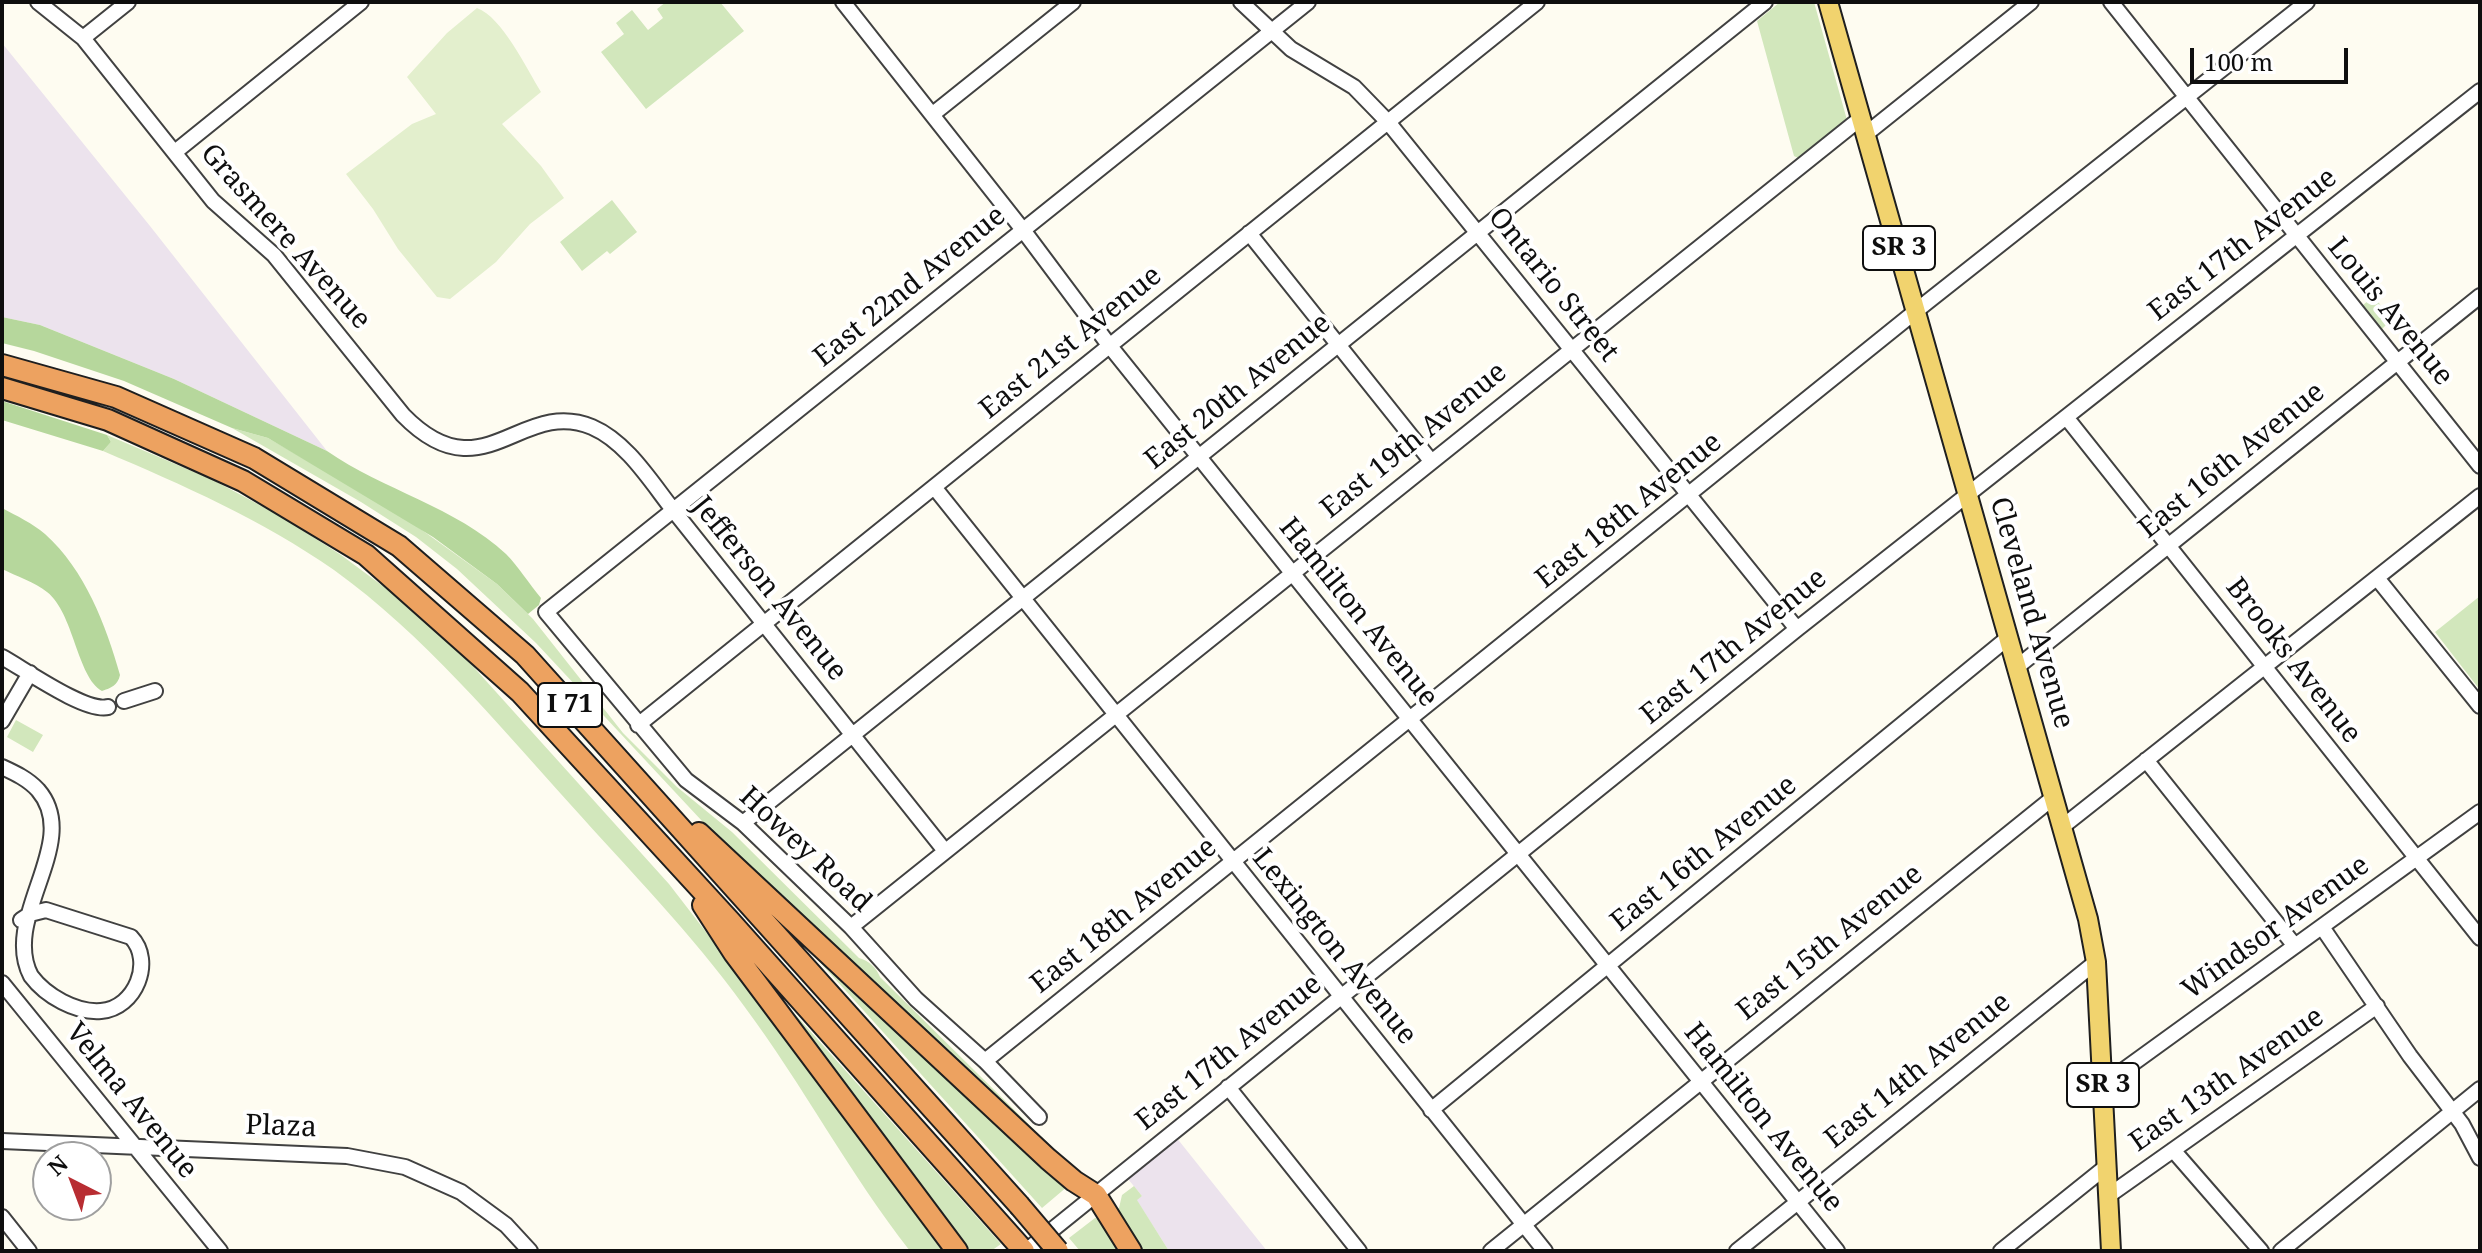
<!DOCTYPE html>
<html>
<head>
<meta charset="utf-8">
<style>
  body { margin:0 }
  #map { position:relative; width:2482px; height:1253px; overflow:hidden; background:#fefcf1; font-family:"Noto Serif",serif }
  canvas { display:block }
  .frame { position:absolute; inset:0; border:4px solid #0e0e0e; pointer-events:none }
  .north { position:absolute; left:32px; top:1141px; width:80px; height:80px; box-sizing:border-box; background:#fff; border:2px solid #9f9f9f; border-radius:50%; rotate:318deg; font-size:22px; font-weight:700; line-height:32px; text-align:center; color:#0e0e0e }
  .north::after { content:''; display:block; margin:auto; width:28px; height:36px; background:#b82d32; clip-path:polygon(50% 0,100% 100%,50% 72%,0 100%) }
  .scale { position:absolute; left:2190px; top:48px; width:158px; height:36px; box-sizing:border-box; border:4px solid #0e0e0e; border-top:0; padding-left:10px; font-size:24px; line-height:28px; white-space:nowrap; color:#0e0e0e; -webkit-text-stroke:6px #fff; paint-order:stroke }
</style>
</head>
<body>
<div id="map">
<canvas width="2482" height="1253"></canvas>
<div class="frame"></div>
<div class="north">N</div>
<div class="scale">100 m</div>
</div>
<script>
const ctx = document.querySelector('canvas').getContext('2d');
ctx.lineJoin = 'round';
function fill(path, color) {
  ctx.fillStyle = color;
  ctx.fill(path, 'evenodd');
}
function trace(path, color, width, dash) {
  ctx.strokeStyle = color;
  ctx.lineWidth = width;
  ctx.lineCap = dash ? 'butt' : 'round';
  ctx.setLineDash(dash || []);
  ctx.stroke(path);
}
function write(font, color, halo, rows, align = 'center') {
  ctx.font = font + ' "Noto Serif",serif';
  ctx.lineWidth = 8;
  ctx.setLineDash([]);
  ctx.textBaseline = 'middle';
  ctx.strokeStyle = halo;
  ctx.fillStyle = color;
  for (const [text, x, y, turn = 0] of rows) {
    ctx.save();
    ctx.translate(x, y);
    ctx.rotate((+turn || 0) * Math.PI / 180);
    ctx.textAlign = isNaN(turn) ? turn : align;
    if (halo) ctx.strokeText(text, 0, 0);
    ctx.fillText(text, 0, 0);
    ctx.restore();
  }
}
const industrial = new Path2D(`
  M 2,43 L 150,226 L 327,451 L 174,379 L 40,325 L 2,317 Z
  M 1172,1132 L 1267,1251 L 1169,1251 L 1136,1199 L 1142,1196 L 1123,1173 Z`);
const green = new Path2D(`
  M 666,2 L 720,2 L 744,31 L 646,109 L 601,52 L 624,34 L 616,23 L 632,10 L 648,30 L 663,18 L 657,9 Z
  M 1780,2 L 1814,2 L 1847,120 L 1798,158 L 1794,156 L 1757,21 Z
  M 612,200 L 637,232 L 610,254 L 607,251 L 582,271 L 560,242 Z
  M 2374,296 L 2391,320 L 2382,329 L 2363,305 Z
  M 232,428 L 268,438 L 401,515 L 497,584 L 533,619 L 623,733 L 677,787 L 732,832 L 859,958 C 869,961 876,967 880,977 L 1078,1173 L 1068,1168 L 702,821 L 536,643 L 457,569 L 416,537 L 361,502 Z
  M 107,435 L 213,480 L 282,517 L 341,555 L 407,604 L 460,652 L 669,884 L 952,1251 L 910,1251 C 849,1173 803,1085 744,1006 C 692,934 629,870 570,804 C 496,722 424,635 334,570 C 262,520 183,485 103,451 L 111,442 Z
  M 2480,596 L 2480,690 L 2435,632 Z
  M 16,720 L 43,735 L 33,752 L 7,737 Z
  M 761,897 L 1068,1186 L 1042,1208 Z
  M 759,974 L 1001,1244 L 991,1251 L 966,1251 Z
  M 1134,1186 L 1142,1196 L 1137,1200 L 1169,1251 L 1142,1251 L 1116,1209 L 1119,1208 L 1122,1195 Z
  M 1095,1218 L 1099,1219 L 1120,1251 L 1080,1251 L 1069,1238 Z`);
const forest = new Path2D(`
  M 2,317 L 40,325 L 174,379 L 327,451 C 383,490 456,507 506,554 C 519,567 529,584 541,598 L 539,605 L 528,614 L 497,584 L 433,537 L 268,438 L 232,428 L 124,381 L 34,351 L 2,343 Z
  M 2,401 L 107,435 L 111,442 L 103,451 L 2,420 Z
  M 2,508 C 17,516 32,523 45,534 C 85,570 106,625 120,675 C 118,685 111,688 102,691 C 77,677 74,613 47,592 C 35,582 16,576 2,569 Z`);
const pitch = new Path2D(`
  M 477,8 C 502,17 527,69 541,92 L 502,124 L 541,166 L 564,198 L 530,224 L 496,262 L 450,299 L 437,297 L 398,249 L 373,209 L 346,174 L 412,124 L 436,114 L 407,77 L 447,33 Z`);
const minor = new Path2D(`
  M 38,2 L 83,38 L 213,201 L 274,255 L 403,415 C 483,497 520,397 592,427 C 627,442 651,482 674,511 L 945,851
  M 843,2 L 1023,230 L 1109,345 L 1837,1251
  M 1241,2 L 1291,49 L 1354,87 L 1388,122 L 1797,629
  M 2111,2 L 2480,466
  M 83,38 L 128,2
  M 933,114 L 1073,2
  M 1866,134 L 2031,2
  M 175,152 L 361,2
  M 1249,233 L 1431,461
  M 2066,417 L 2480,938
  M 934,487 L 1545,1251
  M 2377,578 L 2480,706
  M 2,657 C 24,669 86,713 108,707
  M 2017,667 L 2480,296
  M 124,701 L 155,691
  M 2,721 L 30,673
  M 638,725 L 1537,2
  M 2146,760 L 2295,946
  M 2,767 C 15,773 28,779 38,790 C 83,842 0,917 31,976 C 46,996 76,1013 101,1011 C 136,1008 154,961 131,937 L 46,910 L 30,914 L 21,920
  M 743,823 L 1765,2
  M 2062,827 L 2480,496
  M 851,927 L 1861,118
  M 2322,927 L 2410,1056 L 2462,1124 L 2480,1158
  M 2,983 L 220,1251
  M 985,1061 L 1926,303 L 2307,2
  M 2103,1085 L 2480,812
  M 1228,1087 L 1359,1251
  M 1431,1110 L 2009,637
  M 1039,1117 L 985,1061 L 916,999 L 851,927 L 743,823 L 686,780 L 546,612 L 1308,2
  M 2,1141 L 347,1156 L 405,1167 L 461,1192 L 506,1225 L 530,1251
  M 2173,1150 L 2261,1251
  M 2108,1196 L 2377,1006
  M 2,1217 L 29,1251
  M 1026,1251 L 1797,629 L 2480,91
  M 1491,1251 L 2054,797
  M 1737,1251 L 2096,962
  M 2001,1251 L 2107,1166
  M 2281,1251 L 2480,1089`);
const major = new Path2D(`
  M 1828,2 L 2088,919 L 2096,962 L 2111,1251`);
const highway = new Path2D(`
  M 2,365 L 116,397 L 254,458 L 399,546 L 525,655 L 1019,1205
  M 2,388 L 108,420 L 243,481 L 366,555 L 520,692 L 730,921 L 1024,1251
  M 699,833 L 1048,1159 L 1074,1181 L 1096,1195 L 1131,1251
  M 703,905 L 734,953 L 957,1251`);
const highwayBridge = new Path2D(`
  M 1019,1205 L 1058,1251`);
const shields = [
  [1899,248,72],
  [570,705,64],
  [2103,1085,72]
];
const shieldNames = [
  ["SR 3",1899,248],
  ["I 71",570,705],
  ["SR 3",2103,1085]
];
const streetNames = [
  ["Grasmere Avenue",285,237,48],
  ["East 17th Avenue",2243,245,-38],
  ["Ontario Street",1553,285,51],
  ["East 22nd Avenue",910,287,-39],
  ["Louis Avenue",2390,312,51],
  ["East 21st Avenue",1071,343,-39],
  ["East 20th Avenue",1238,392,-39],
  ["East 19th Avenue",1414,441,-39],
  ["East 16th Avenue",2232,461,-39],
  ["East 18th Avenue",1629,511,-39],
  ["Jefferson Avenue",769,589,51],
  ["Hamilton Avenue",1358,613,51],
  ["Cleveland Avenue",2031,613,74],
  ["East 17th Avenue",1734,647,-39],
  ["Brooks Avenue",2293,661,52],
  ["Howey Road",805,850,43],
  ["East 16th Avenue",1704,854,-39],
  ["East 18th Avenue",1124,916,-39],
  ["Windsor Avenue",2276,928,-36],
  ["East 15th Avenue",1830,943,-39],
  ["Lexington Avenue",1334,947,51],
  ["East 17th Avenue",1229,1053,-39],
  ["East 14th Avenue",1918,1071,-39],
  ["East 13th Avenue",2227,1080,-35],
  ["Velma Avenue",131,1101,51],
  ["Hamilton Avenue",1763,1118,51],
  ["Plaza",281,1127,2]
];
fill(industrial, '#ece3ed');
fill(green, '#d2e7bc');
fill(forest, '#b6d79c');
fill(pitch, '#e3efcd');
trace(minor, '#414141', 18);
trace(major, '#1f1f1f', 22);
trace(highway, '#1f1f1f', 24);
trace(minor, '#fff', 14);
trace(major, '#f1d36e', 18);
trace(highway, '#eda260', 20);
trace(highwayBridge, '#1f1f1f', 24, []);
trace(highwayBridge, '#eda260', 20);
for (const [x, y, w] of shields) {
  const box = new Path2D();
  box.roundRect(x - w / 2, y - 22, w, 44, 6);
  ctx.fillStyle = '#fff';
  ctx.fill(box);
  trace(box, '#0e0e0e', 2);
}
write('bold 26px', '#0e0e0e', null, shieldNames);
write('28px', '#0e0e0e', '#fff', streetNames);
</script>
</body>
</html>
